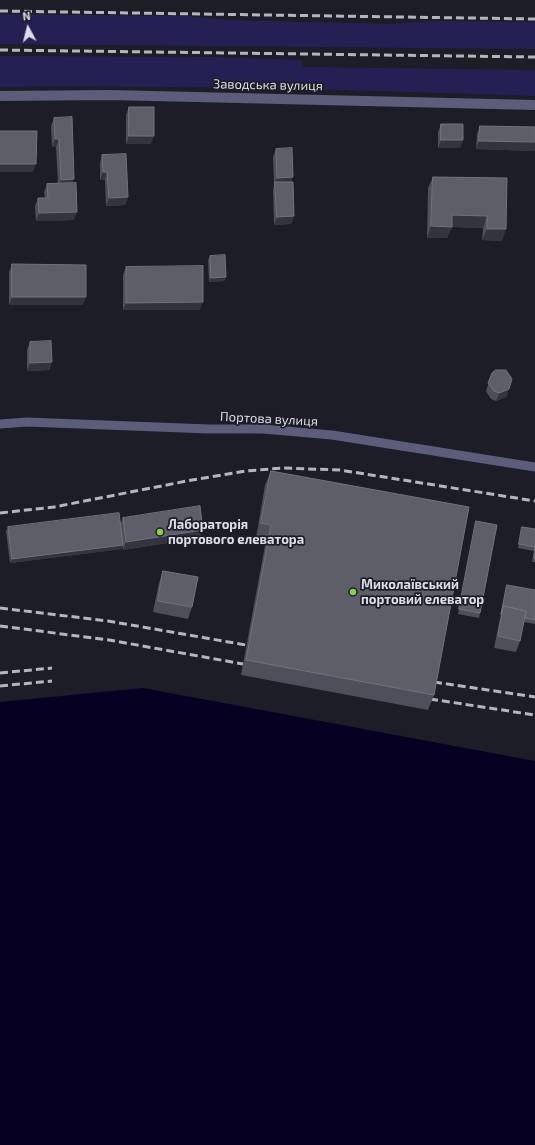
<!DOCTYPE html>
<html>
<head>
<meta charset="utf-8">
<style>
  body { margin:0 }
  #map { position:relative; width:535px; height:1145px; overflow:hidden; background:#1d1d27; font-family:"Exo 2",sans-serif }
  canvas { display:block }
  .north { position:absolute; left:8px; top:8px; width:40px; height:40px; -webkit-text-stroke:3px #1d1d27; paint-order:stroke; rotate:353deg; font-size:11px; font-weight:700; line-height:16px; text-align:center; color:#dddee5 }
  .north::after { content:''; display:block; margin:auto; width:14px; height:18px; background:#dddee5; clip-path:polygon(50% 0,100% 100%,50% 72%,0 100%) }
</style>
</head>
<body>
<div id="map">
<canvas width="535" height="1145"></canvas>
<div class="north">N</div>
</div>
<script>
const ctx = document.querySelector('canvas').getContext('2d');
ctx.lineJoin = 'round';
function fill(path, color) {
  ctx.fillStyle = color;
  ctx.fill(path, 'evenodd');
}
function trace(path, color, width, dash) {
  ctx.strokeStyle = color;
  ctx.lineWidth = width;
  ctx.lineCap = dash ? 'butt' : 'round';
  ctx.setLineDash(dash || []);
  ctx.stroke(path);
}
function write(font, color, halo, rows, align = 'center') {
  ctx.font = font + ' "Exo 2",sans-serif';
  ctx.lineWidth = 3.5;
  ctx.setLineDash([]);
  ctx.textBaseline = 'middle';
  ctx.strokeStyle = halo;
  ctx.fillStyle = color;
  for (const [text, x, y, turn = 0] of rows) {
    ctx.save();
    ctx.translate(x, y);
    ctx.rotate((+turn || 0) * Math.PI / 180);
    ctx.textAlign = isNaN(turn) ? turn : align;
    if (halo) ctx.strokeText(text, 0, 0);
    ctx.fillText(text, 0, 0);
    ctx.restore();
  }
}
const green = new Path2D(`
  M 0,14 L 186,16 L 231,20 L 387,24 L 432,21 L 535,22 L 535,49 L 0,44 Z
  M 0,56 L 213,57 L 302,60 L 302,67 L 535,70 L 535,96 C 357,90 178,85 0,87 Z`);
const water = new Path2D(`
  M 143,688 L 535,761 L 535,1145 L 0,1145 L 0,702 Z`);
const service = new Path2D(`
  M 0,424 L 27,422 L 209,429 L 263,429 L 332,435 L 535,467`);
const minor = new Path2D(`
  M 0,96 L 110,95 L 535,105`);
const rail = new Path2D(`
  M 0,11 L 535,19
  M 0,50 L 535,57
  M 0,513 L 54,507 L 192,480 L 246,471 L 282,468 L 340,470 L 535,501
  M 0,608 L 108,621 L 246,645
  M 0,626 L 109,640 L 243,664
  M 0,673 L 52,668
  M 434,682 L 535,697
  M 0,686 L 52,681
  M 430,699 L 535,715`);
const wall = new Path2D(`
  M 129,107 L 151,144 L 126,144 L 126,115 Z
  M 54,118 L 73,183 L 74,220 L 36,221 L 35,206 L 38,198 L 45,198 L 44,192 L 47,184 L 58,183 L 56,147 L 52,147 L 51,126 Z
  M 441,124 L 463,140 L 460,148 L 438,148 L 438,132 Z
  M 480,126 L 535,127 L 535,151 L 476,149 L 477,134 Z
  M 276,149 L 292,182 L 294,216 L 291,224 L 274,225 L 273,190 L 274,186 L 273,157 Z
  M 102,155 L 128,197 L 125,205 L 106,206 L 105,180 L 100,180 L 100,163 Z
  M 433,177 L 507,178 L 502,241 L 482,240 L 483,228 L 452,227 L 447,238 L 427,238 L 428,188 Z
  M 210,256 L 226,277 L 224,281 L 209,282 L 208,260 Z
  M 12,264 L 83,305 L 9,305 L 9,272 Z
  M 126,267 L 200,310 L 123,310 L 123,275 Z
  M 30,342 L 52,362 L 49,370 L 27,371 L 27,350 Z
  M 492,373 L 509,389 L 506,397 L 496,401 L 491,399 L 486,391 Z
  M 271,471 L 434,695 L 428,710 L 241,675 L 266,540 L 256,538 L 265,485 Z
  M 123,518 L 203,530 L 200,538 L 123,550 L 123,546 L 122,549 L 10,563 L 6,531 L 8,527 L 120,524 Z
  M 476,521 L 480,613 L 479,618 L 458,614 L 475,525 Z
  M 522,527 L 535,529 L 535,562 L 532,562 L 534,551 L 518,548 L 521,531 Z
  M 163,571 L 192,607 L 188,619 L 153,612 L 159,583 Z
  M 507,585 L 535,590 L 535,624 L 524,622 L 520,641 L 516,652 L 494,648 L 506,589 Z`);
const shadedWall = new Path2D(`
  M 129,136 L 154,136 L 151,144 L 126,144 Z
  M 55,139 L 59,139 L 56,147 L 52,147 Z
  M 441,140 L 463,140 L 460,148 L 438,148 Z
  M 479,141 L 535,142 L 535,151 L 476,149 Z
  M 0,164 L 36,164 L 33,172 L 0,172 Z
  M 103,172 L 107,172 L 105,180 L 100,180 Z
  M 293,177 L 290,185 L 275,182 L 277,178 Z
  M 74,179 L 71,187 L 58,188 L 61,180 Z
  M 128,197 L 125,205 L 106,206 L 109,198 Z
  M 77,212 L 74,220 L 36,221 L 39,213 Z
  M 452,215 L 487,216 L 483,228 L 452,227 L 447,238 L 427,238 L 431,226 Z
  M 294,216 L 291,224 L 274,225 L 277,217 Z
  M 487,229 L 506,229 L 502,241 L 482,240 Z
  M 226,277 L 224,281 L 209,282 L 211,278 Z
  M 12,297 L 86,297 L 83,305 L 9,305 Z
  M 203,302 L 200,310 L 123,310 L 126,303 Z
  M 52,362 L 49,370 L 27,371 L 30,363 Z
  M 509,389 L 506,397 L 496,401 L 499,393 Z
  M 203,530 L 200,538 L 123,550 L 126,542 Z
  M 123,545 L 122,549 L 10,563 L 12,559 Z`);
const building = new Path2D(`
  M 129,107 L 154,107 L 154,136 L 129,136 Z
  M 72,117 L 74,179 L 61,180 L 59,139 L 55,139 L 54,118 Z
  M 441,124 L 463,124 L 463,140 L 441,140 Z
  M 480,126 L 535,127 L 535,142 L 479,141 Z
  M 0,131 L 37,131 L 36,164 L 0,164 Z
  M 292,148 L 293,177 L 277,178 L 276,149 Z
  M 126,154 L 128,197 L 109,198 L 107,172 L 103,172 L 102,155 Z
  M 433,177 L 507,178 L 506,229 L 487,229 L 487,216 L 452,215 L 452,227 L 431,226 Z
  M 275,182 L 293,182 L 294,216 L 277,217 Z
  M 76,183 L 77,212 L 39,213 L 38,198 L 48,198 L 47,184 Z
  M 225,255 L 226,277 L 211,278 L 210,256 Z
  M 12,264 L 86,265 L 86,297 L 12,297 Z
  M 203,266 L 203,302 L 126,303 L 126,267 Z
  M 51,341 L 52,362 L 30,363 L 30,342 Z
  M 496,370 L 506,370 L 512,379 L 509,389 L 499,393 L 494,391 L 488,383 L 492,373 Z
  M 271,471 L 469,507 L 434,695 L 246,660 L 271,525 L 261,523 Z
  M 200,506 L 203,530 L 126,542 L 123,518 Z
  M 119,513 L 123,545 L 12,559 L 8,527 Z
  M 476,521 L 497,525 L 480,613 L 459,609 Z
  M 522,527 L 535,529 L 535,547 L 519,544 Z
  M 535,549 L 535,558 L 534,558 Z
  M 163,571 L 198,577 L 192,607 L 158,601 Z
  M 507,585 L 535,590 L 535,620 L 525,618 L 526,611 L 504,606 L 501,614 Z
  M 504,606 L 526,611 L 520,641 L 498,636 Z`);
const markers = [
  [160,532,4,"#89cf49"],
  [353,592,4,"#89cf49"]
];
const streetNames = [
  ["Заводська вулиця",268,85,1],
  ["Портова вулиця",269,419,3]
];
const poiNames = [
  ["Лабораторія",168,525],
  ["портового елеватора",168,540],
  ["Миколаївський",361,585],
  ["портовий елеватор",361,600]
];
fill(green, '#252054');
fill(water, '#060023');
trace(service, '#5c5d7a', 9);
trace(minor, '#5c5d7a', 10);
trace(rail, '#b5b5bd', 3, [8, 4]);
fill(wall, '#4e4f5a');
fill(shadedWall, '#34343f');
fill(building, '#5d5e68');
trace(building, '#71727c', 1);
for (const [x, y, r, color] of markers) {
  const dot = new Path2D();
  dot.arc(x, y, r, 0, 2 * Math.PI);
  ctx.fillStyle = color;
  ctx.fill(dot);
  trace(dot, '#1d1d27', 1.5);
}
write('13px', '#dddee5', '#1d1d27', streetNames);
write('bold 13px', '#dddee5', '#1d1d27', poiNames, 'left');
</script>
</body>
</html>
